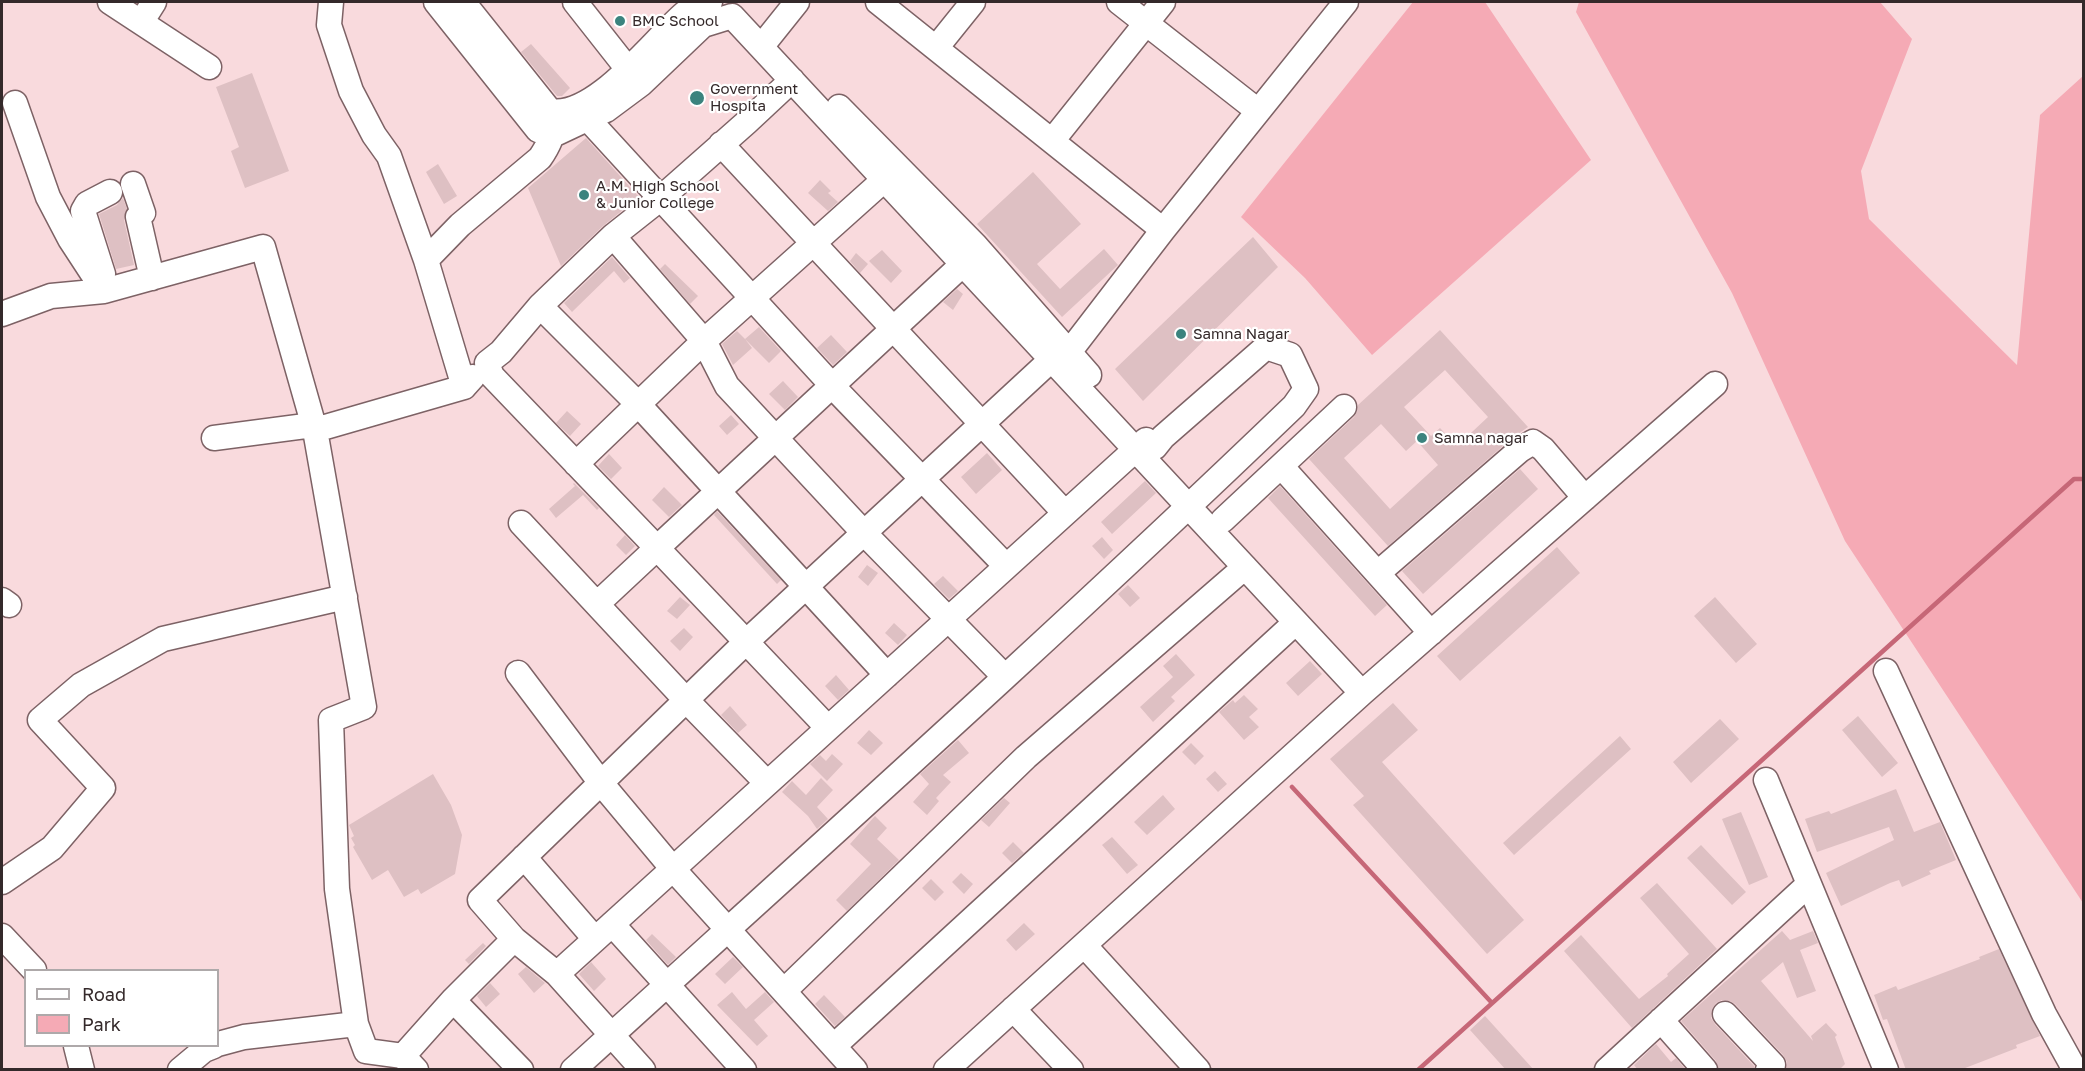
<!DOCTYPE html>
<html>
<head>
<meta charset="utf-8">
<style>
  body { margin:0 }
  #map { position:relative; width:2085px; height:1071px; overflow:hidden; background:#f9dadd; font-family:"Golos Text",sans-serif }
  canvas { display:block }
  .frame { position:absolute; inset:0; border:3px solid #34292a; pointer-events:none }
  .legend { position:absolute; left:24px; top:969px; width:195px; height:78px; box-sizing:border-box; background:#fff; border:2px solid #aea9aa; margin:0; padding:8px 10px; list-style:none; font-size:18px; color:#34292a }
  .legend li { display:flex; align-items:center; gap:12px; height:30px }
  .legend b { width:30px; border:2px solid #aea9aa }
</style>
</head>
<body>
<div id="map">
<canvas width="2085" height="1071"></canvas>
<div class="frame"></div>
<ul class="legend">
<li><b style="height:8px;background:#fff"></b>Road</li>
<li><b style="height:16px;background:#f5aab5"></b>Park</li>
</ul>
</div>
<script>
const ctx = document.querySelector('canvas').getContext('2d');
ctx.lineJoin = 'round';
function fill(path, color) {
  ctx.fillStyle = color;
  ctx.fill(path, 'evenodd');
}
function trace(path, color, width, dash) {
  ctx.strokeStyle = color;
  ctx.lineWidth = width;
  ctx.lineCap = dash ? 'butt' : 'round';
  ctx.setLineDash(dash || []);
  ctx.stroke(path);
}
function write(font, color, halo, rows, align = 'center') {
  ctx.font = font + ' "Golos Text",sans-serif';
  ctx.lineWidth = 4.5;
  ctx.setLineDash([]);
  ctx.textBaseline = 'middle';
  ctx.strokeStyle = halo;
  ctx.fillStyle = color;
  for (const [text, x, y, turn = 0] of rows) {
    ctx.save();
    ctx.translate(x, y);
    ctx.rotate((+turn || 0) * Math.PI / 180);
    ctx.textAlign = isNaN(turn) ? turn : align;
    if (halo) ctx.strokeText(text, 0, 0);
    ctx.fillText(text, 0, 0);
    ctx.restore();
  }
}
const green = new Path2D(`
  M 1413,2 L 1485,2 L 1591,160 L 1372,355 L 1305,278 L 1241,217 Z
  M 1579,2 L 1880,2 L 1912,39 L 1861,171 L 1869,219 L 2017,365 L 2040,115 L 2083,76 L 2083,903 L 1845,541 L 1732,293 L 1576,12 Z`);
const stream = new Path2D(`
  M 1292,787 L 1492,1003
  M 1418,1070 L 2074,479 L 2084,479`);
const building = new Path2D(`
  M 531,44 L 570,88 L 562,96 L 557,96 L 521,52 Z
  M 252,73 L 289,171 L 245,188 L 231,151 L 239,147 L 216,87 Z
  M 586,138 L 639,197 L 603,226 L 561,266 L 528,188 Z
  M 438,164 L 457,196 L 444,204 L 426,172 Z
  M 1033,172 L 1081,224 L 1037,264 L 1060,289 L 1104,249 L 1118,265 L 1062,317 L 977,224 Z
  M 820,180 L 831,191 L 828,193 L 838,202 L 828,211 L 808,193 Z
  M 123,198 L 127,209 L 124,220 L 134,265 L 116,269 L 99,214 L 117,205 Z
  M 1253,237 L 1278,267 L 1143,401 L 1115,369 Z
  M 882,250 L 902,271 L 891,283 L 869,261 Z
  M 856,253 L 868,264 L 860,273 L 850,261 Z
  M 612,257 L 630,278 L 624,283 L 614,271 L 572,312 L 564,303 Z
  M 665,264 L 698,296 L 690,304 L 660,269 Z
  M 957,289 L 963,294 L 953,310 L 943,302 Z
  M 759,327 L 781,351 L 769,363 L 745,339 L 752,348 L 733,365 L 722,344 L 737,331 L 745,339 Z
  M 1440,330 L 1528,427 L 1511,439 L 1388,546 L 1309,459 L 1354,417 L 1357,412 L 1358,405 ZM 1445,370 L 1488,417 L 1457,446 L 1440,428 L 1431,436 L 1404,407 ZM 1381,424 L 1406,451 L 1417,441 L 1438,465 L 1390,509 L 1344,458 Z
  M 831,335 L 847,352 L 833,365 L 817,348 Z
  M 783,381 L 798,397 L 785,410 L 769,394 Z
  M 567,411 L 581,424 L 570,436 L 556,423 Z
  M 731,415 L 739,424 L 727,435 L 719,426 Z
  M 987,453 L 1002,470 L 976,494 L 961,477 Z
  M 609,454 L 622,468 L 611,479 L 598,466 Z
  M 1520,469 L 1538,489 L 1423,594 L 1402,571 Z
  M 1145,481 L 1156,493 L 1112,534 L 1101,522 Z
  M 574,483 L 599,508 L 597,510 L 583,495 L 556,518 L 549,509 L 575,486 L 573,484 Z
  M 1280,486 L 1387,605 L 1375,616 L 1268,498 Z
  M 664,487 L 682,505 L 669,517 L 652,500 Z
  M 717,511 L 781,580 L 777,584 L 714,515 Z
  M 625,535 L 635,546 L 626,555 L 616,545 Z
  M 1102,537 L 1113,550 L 1104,559 L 1092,546 Z
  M 1557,547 L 1580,573 L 1460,681 L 1437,656 Z
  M 867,565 L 878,573 L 868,586 L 858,577 Z
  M 943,576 L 958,591 L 949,599 L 934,584 Z
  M 1128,585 L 1140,598 L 1130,607 L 1118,594 Z
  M 680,597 L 690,605 L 677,619 L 667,611 Z
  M 1715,597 L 1757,644 L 1736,663 L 1694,616 Z
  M 894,623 L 907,635 L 898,645 L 885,633 Z
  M 684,628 L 693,637 L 680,651 L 670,641 Z
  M 1176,654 L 1195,675 L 1171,697 L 1175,701 L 1153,722 L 1140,707 L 1173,677 L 1163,666 Z
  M 1310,661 L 1322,674 L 1298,696 L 1286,683 Z
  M 836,675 L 849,690 L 838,700 L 825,686 Z
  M 1244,695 L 1258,709 L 1249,717 L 1259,727 L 1244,740 L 1219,712 L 1233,700 L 1235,703 Z
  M 1393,703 L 1418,730 L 1382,762 L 1524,920 L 1487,954 L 1353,805 L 1364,796 L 1330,759 Z
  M 730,706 L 747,725 L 738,733 L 721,715 Z
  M 1858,716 L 1898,763 L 1882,777 L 1842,730 Z
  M 1720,719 L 1739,739 L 1691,783 L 1673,762 Z
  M 869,730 L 883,743 L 871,755 L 857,743 Z
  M 1620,736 L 1631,749 L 1514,855 L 1503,843 Z
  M 958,740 L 969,753 L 943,775 L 951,782 L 936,798 L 939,801 L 927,815 L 913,802 L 929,784 L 920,774 Z
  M 1191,743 L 1204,756 L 1195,765 L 1182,752 Z
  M 832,754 L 843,764 L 827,781 L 810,764 L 820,755 L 826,761 Z
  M 1215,771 L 1227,784 L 1218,792 L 1206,779 Z
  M 433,774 L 451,805 L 462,835 L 455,874 L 421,894 L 418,889 L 404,897 L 388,870 L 372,880 L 353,847 L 355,845 L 351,838 L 354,836 L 349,825 Z
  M 821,778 L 833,790 L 817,807 L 828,819 L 817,829 L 808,816 L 782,792 L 792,781 L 806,795 Z
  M 1896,789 L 1914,832 L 1940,822 L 1956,860 L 1929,871 L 1931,874 L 1902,887 L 1899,880 L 1890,883 L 1841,906 L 1826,873 L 1894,840 L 1889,827 L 1817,852 L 1805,819 L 1829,811 L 1831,814 Z
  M 1163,795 L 1175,809 L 1147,835 L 1134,822 Z
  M 1004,798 L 1010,803 L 989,827 L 981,820 Z
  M 1741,812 L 1768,877 L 1749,885 L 1722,819 Z
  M 875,816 L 887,828 L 877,839 L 899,860 L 847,911 L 836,900 L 871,864 L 850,844 Z
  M 1112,837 L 1138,865 L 1127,874 L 1102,845 Z
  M 1013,842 L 1024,853 L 1012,863 L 1002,853 Z
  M 1701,845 L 1746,892 L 1732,905 L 1687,858 Z
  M 961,873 L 973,884 L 964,894 L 952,882 Z
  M 931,879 L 944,892 L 935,901 L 922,888 Z
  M 1657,883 L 1717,949 L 1632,1028 L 1564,951 L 1581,935 L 1639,999 L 1668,976 L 1667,974 L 1689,954 L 1640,898 Z
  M 1024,923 L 1035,934 L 1016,951 L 1006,940 Z
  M 1782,931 L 1790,940 L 1813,931 L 1818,943 L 1800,950 L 1816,991 L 1797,998 L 1783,962 L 1761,981 L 1813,1041 L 1811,1036 L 1826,1023 L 1837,1035 L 1835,1037 L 1845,1064 L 1839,1070 L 1786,1070 L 1787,1062 L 1783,1055 L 1735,1004 L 1730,1001 L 1722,1000 L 1716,1003 L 1712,1009 L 1711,1018 L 1715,1024 L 1754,1066 L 1754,1070 L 1719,1070 L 1716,1061 L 1681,1021 Z
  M 652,934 L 676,957 L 668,965 L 646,940 Z
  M 483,943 L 486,946 L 469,964 L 465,960 Z
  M 1999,949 L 2040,1036 L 2016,1045 L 2017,1048 L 1960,1070 L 1906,1070 L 1887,1019 L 1883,1020 L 1874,995 L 1896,986 L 1898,990 L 1980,959 L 1979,957 Z
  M 733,957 L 743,967 L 725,984 L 715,974 Z
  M 591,962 L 606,979 L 594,991 L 579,974 Z
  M 526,967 L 545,983 L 534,993 L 518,974 Z
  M 490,983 L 500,994 L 486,1007 L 477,996 Z
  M 732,992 L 746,1009 L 765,992 L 774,1002 L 754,1020 L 768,1036 L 757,1046 L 717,1005 Z
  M 824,995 L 845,1017 L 835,1026 L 815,1004 Z
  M 1485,1016 L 1534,1070 L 1506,1070 L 1470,1030 Z
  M 1656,1044 L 1671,1062 L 1676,1058 L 1686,1070 L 1638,1070 L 1634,1065 Z`);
const minor = new Path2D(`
  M 110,2 L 209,67
  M 331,2 L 329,25 L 351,91 L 374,135 L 389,156 L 426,260 L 464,387
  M 436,2 L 538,130 L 553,135 L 606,110 L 641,84 L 703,25 L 732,16 L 1362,693
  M 463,2 L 550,111 C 595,119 653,40 685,13 C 692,8 702,5 710,2
  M 575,2 L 638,82
  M 878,2 L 1163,230
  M 1119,2 L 1258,111
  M 142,21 L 154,2
  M 761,47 L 797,2
  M 936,48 L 973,2
  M 15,103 L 48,197 L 70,239 L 104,291
  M 839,107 L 975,245 L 1089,375
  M 587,118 L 840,394 L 1006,566
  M 1052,141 L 1163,2
  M 721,144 L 1065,513
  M 133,184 L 143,213 L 138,217 L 152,278
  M 613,236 L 661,198 L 747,122 L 792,80
  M 426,260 L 460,225 L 540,158 C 549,145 553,135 555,120
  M 103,274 L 83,211 L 87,204 L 110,192
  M 540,306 L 613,236 L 704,341 L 727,386 L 865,534 L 1004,676
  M 2,314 L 51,296 L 104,291 L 263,247 L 315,430 L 364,707 L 331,720 L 337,889 L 356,1024 L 244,1037 L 218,1044
  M 1060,364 L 1163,230 L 1346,2
  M 315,430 L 464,387 L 473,377
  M 214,438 L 313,425
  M 576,464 L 704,341 L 885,179
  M 1281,466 L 1431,633
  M 1223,520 L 1344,407
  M 521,523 L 686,700 L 767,783
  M 1378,573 L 1520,450 L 1533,442 L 1543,449 L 1585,498
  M 2,600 L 9,605
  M 597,604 L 657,548 L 828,728
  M 1886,671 L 2044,1014 L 2075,1070
  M 518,673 L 601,783 L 673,869 L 855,1070
  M 887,675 L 638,404 L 540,306 L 501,352 L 487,363 L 492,376 L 657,548 C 759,453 861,359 963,264
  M 1766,780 L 1809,884
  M 524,857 L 595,939
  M 2,882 L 52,848 L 103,788 L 40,720 L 81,685 L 163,639 L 345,597
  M 612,924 L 744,1070
  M 2,936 L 34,970
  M 1084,945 L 1198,1070
  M 557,974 L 1146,440
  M 785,990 L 1026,757 L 1245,567
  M 453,1000 L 521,1070
  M 1013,1009 L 1071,1070
  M 1725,1014 L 1773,1065 L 1768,1070
  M 1661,1020 L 1705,1070
  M 356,1024 L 366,1051 L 403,1056
  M 76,1046 L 82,1070
  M 834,1046 L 1296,622
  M 180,1070 L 204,1050 L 214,1046
  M 416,1070 L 403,1056 L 453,1000 L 514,939
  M 573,1070 C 815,850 1059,632 1294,406 L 1306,389 L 1290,355 L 1266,347 L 1163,437 L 1155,447
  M 643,1070 L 557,974 L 514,939 L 480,900 L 746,642 L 1052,359
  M 946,1070 L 1362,693 L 1715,384
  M 1607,1070 L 1809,884 L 1886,1070`);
const markers = [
  [620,21,6,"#3b837e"],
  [697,98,8,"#3b837e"],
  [584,195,6,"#3b837e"],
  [1181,334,6,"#3b837e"],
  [1422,438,6,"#3b837e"]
];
const poiNames = [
  ["BMC School",632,21],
  ["Government",710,89],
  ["Hospita",710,106],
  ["A.M. High School",596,186],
  ["& Junior College",596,203],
  ["Samna Nagar",1193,334],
  ["Samna nagar",1434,438]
];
fill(green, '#f5aab5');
trace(stream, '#c66777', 4.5);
fill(building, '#dec0c3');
trace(minor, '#7d6265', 27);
trace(minor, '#fff', 24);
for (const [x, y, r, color] of markers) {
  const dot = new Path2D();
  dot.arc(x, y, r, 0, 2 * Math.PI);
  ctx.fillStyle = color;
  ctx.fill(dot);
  trace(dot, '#fff', 2);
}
write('15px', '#34292a', '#fff', poiNames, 'left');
</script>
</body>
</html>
